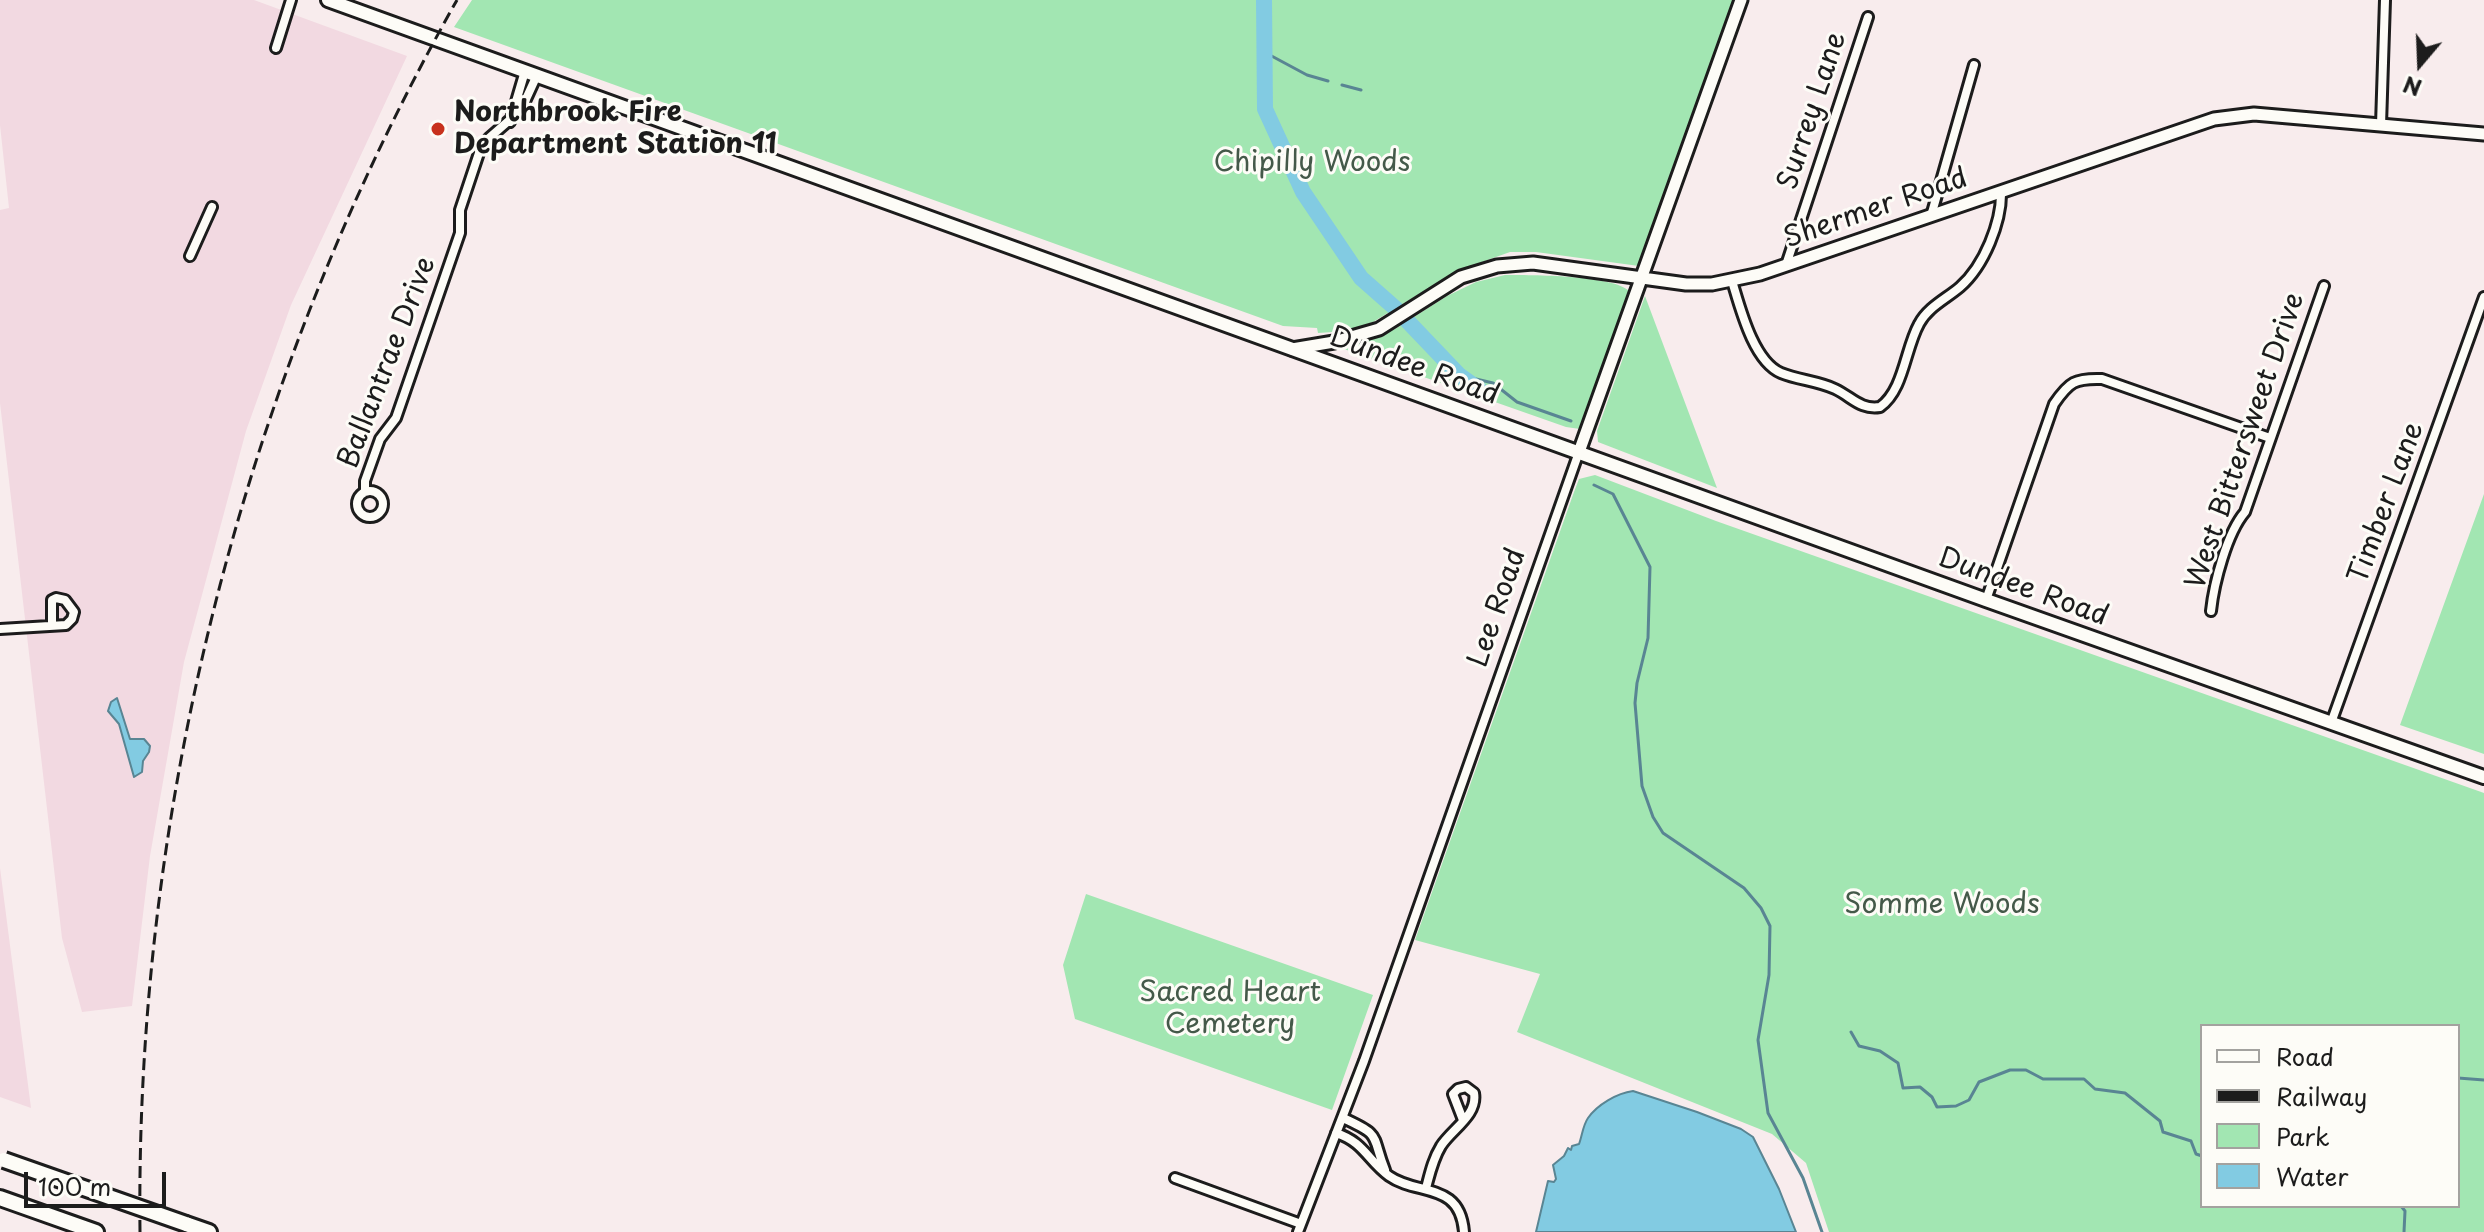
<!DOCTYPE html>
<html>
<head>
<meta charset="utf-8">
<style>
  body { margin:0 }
  #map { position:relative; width:2484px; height:1232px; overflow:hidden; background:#f8eced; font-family:"Playpen Sans",sans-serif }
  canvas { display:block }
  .legend { position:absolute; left:2200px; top:1024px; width:260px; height:184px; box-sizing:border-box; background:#fdfcf7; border:2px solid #a3a29f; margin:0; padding:10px 14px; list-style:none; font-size:24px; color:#1c1c1c }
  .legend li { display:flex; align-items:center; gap:16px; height:40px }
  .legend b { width:40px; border:2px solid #a3a29f }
  .north { position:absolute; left:2380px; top:24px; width:80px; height:80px; -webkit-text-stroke:6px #fdfcf7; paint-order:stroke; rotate:199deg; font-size:22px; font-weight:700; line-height:32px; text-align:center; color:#1c1c1c }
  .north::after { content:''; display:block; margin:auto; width:28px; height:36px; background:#1c1c1c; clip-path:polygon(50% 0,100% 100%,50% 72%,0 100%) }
  .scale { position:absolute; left:24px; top:1172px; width:142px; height:36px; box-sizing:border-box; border:4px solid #1c1c1c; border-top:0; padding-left:10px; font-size:24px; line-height:28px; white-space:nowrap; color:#1c1c1c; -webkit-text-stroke:6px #fdfcf7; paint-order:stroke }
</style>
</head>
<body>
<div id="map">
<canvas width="2484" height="1232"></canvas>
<ul class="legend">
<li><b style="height:10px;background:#fdfcf7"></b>Road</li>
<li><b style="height:10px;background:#1c1c1c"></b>Railway</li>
<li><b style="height:22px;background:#a2e6b2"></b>Park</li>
<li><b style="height:22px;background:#82cbe2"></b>Water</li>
</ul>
<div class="north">N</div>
<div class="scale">100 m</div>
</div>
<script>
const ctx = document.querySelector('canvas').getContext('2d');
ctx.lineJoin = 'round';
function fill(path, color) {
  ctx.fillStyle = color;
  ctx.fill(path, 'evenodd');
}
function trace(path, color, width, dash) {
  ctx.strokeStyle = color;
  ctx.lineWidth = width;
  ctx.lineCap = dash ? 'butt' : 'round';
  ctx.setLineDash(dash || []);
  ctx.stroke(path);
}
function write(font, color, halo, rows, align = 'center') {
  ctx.font = font + ' "Playpen Sans",sans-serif';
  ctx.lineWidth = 6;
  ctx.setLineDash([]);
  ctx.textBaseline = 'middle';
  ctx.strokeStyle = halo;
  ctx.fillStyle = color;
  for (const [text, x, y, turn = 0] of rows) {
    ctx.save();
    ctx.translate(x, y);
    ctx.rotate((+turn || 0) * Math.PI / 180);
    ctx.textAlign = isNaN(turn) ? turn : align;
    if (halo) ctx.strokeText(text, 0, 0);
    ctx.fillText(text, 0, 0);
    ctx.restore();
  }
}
const built = new Path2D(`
  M 0,0 L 254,0 L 407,56 L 291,305 L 246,431 L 184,662 L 150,856 L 132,1006 L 82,1012 L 62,938 L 0,403 L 0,210 L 9,208 L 0,125 Z
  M 0,868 L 31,1108 L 0,1097 Z`);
const green = new Path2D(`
  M 472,0 L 1733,0 L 1639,266 L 1536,252 L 1510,252 L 1457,271 L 1373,322 L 1347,331 L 1318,333 L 1317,328 L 1283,326 L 454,27 Z
  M 1505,275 C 1531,275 1613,275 1629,291 L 1580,429 L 1566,427 L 1344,349 L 1395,329 L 1447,296 L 1476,282 Z
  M 1645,296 L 1717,488 L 1598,442 L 1597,431 Z
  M 1595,475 L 1716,521 L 2484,793 L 2484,1232 L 1829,1232 L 1806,1163 L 1772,1134 L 1517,1032 L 1540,974 L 1415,940 L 1574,492 L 1579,479 ZM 2202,1026 L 2458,1026 L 2458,1206 L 2202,1206 Z
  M 2484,494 L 2484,754 L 2400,725 Z
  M 1086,894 L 1373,995 L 1332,1110 L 1075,1019 L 1063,965 Z`);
const water = new Path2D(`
  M 117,698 L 130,739 L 144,739 L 150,746 L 149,752 L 143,761 L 142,772 L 134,777 L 119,724 L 108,711 L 111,702 Z
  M 1633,1091 L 1697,1112 L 1741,1129 L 1753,1137 L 1779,1189 L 1796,1232 L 1536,1232 L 1548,1181 L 1554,1182 L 1556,1179 L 1553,1165 L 1564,1156 L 1568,1148 L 1571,1150 L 1572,1146 L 1579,1144 C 1582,1136 1583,1125 1588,1118 C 1597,1105 1617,1093 1633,1091 Z`);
const stream = new Path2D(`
  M 1266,53 L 1307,75 L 1328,81
  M 1342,85 L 1361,90
  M 1459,375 L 1493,383 L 1517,402 L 1571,421
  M 1594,485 L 1613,494 L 1650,567 L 1648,638 L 1637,683 L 1635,703 L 1642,786 L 1653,817 L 1663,833 L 1744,888 L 1761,908 L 1770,926 L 1769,975 L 1758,1040 L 1768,1113 L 1803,1178 L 1822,1232
  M 1851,1032 L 1859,1046 L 1880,1051 L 1898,1063 L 1903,1088 L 1920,1087 L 1932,1097 L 1937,1107 L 1956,1106 L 1969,1100 L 1979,1082 L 2010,1070 L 2026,1070 L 2043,1079 L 2084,1079 L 2095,1089 L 2125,1093 L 2160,1121 L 2163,1132 L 2191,1141 L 2196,1154 L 2202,1156
  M 2458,1078 L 2484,1080
  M 2401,1206 L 2405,1211 L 2404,1232`);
const river = new Path2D(`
  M 1264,0 L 1265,109 L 1303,192 L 1361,278 L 1395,308 L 1459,375 L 1480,390`);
const street = new Path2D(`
  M 276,48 L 291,0
  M 510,122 L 525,71
  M 2381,125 L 2385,0
  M 1931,216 L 1974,65
  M 190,256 L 212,207
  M 1786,265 L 1868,17
  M 1732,281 C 1740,307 1753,361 1781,373 C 1798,380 1818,381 1835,389 C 1852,397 1860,410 1880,407 C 1904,390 1905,349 1919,324 C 1928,307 1946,299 1960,287 C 1984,266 2002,222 2001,191
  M357 504a13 13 0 1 1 26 0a13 13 0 1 1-26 0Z
  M 365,492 L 365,481 L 380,439 L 396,418 L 460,233 L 460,210 L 479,153 L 489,138 L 521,110 L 537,75
  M 1986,600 L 2054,404 C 2069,382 2075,378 2102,379 L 2270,438
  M 2211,611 C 2214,583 2227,533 2245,512 L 2324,286
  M 0,629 L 66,625 L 72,619 L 74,612 L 65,600 L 56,598 L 52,600 L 52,625
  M 2331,723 L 2484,297
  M 1343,1118 C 1383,1136 1371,1135 1385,1170
  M 1336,1133 C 1364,1142 1368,1161 1389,1176 C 1417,1196 1460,1181 1464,1232
  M 1175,1178 L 1301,1224
  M 1426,1188 C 1430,1173 1433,1159 1441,1146 C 1452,1129 1478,1115 1474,1093 L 1466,1087 L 1458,1089 L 1453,1094 L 1463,1120
  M 1298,1232 L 1364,1061 L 1579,452`);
const secondary = new Path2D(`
  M 1292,349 L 1334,342 L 1379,329 L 1461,277 L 1497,266 L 1533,263 L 1686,284 L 1712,284 L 1760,274 L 2214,119 L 2254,114 L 2484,134
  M 1579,452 L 1741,0`);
const primary = new Path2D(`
  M 328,0 L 1986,600 L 2484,777`);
const highway = new Path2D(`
  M 0,1198 L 96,1232
  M 186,1224 L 209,1232`);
const rail = new Path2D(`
  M 140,1232 C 135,803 246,373 457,0`);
const highwayBridge = new Path2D(`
  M 4,1160 L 186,1224`);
const markers = [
  [438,129,8,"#c8321e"]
];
const streetNames = [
  ["Surrey Lane",1813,111,-72],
  ["Shermer Road",1876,209,-19],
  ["Ballantrae Drive",388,363,-69],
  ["Dundee Road",1414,367,20],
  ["West Bittersweet Drive",2246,441,-71],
  ["Timber Lane",2387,503,-70],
  ["Dundee Road",2023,588,20],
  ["Lee Road",1498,608,-71]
];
const poiNames = [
  ["Northbrook Fire",454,113],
  ["Department Station 11",454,145]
];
const parkNames = [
  ["Chipilly Woods",1312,163],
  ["Somme Woods",1942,905],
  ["Sacred Heart",1230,993],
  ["Cemetery",1230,1025]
];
fill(built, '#f2d9e1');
fill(green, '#a2e6b2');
fill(water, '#82cbe2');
trace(water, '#598593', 2);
trace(stream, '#598593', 3);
trace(river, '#82cbe2', 16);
trace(street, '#1c1c1c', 14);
trace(secondary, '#1c1c1c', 17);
trace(primary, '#1c1c1c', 18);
trace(highway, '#1c1c1c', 20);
trace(street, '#fdfcf7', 8);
trace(secondary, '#fdfcf7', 11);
trace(primary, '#fdfcf7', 12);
trace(highway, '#fdfcf7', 14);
trace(rail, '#1c1c1c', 3, [12, 6]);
trace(highwayBridge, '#1c1c1c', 20, []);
trace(highwayBridge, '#fdfcf7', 14);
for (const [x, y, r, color] of markers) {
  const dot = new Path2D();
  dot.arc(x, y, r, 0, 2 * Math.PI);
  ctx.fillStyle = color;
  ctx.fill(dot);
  trace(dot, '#fdfcf7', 3);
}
write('28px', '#1c1c1c', '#fdfcf7', streetNames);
write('bold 28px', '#1c1c1c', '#fdfcf7', poiNames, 'left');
write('28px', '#445949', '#fdfcf7', parkNames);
</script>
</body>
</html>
